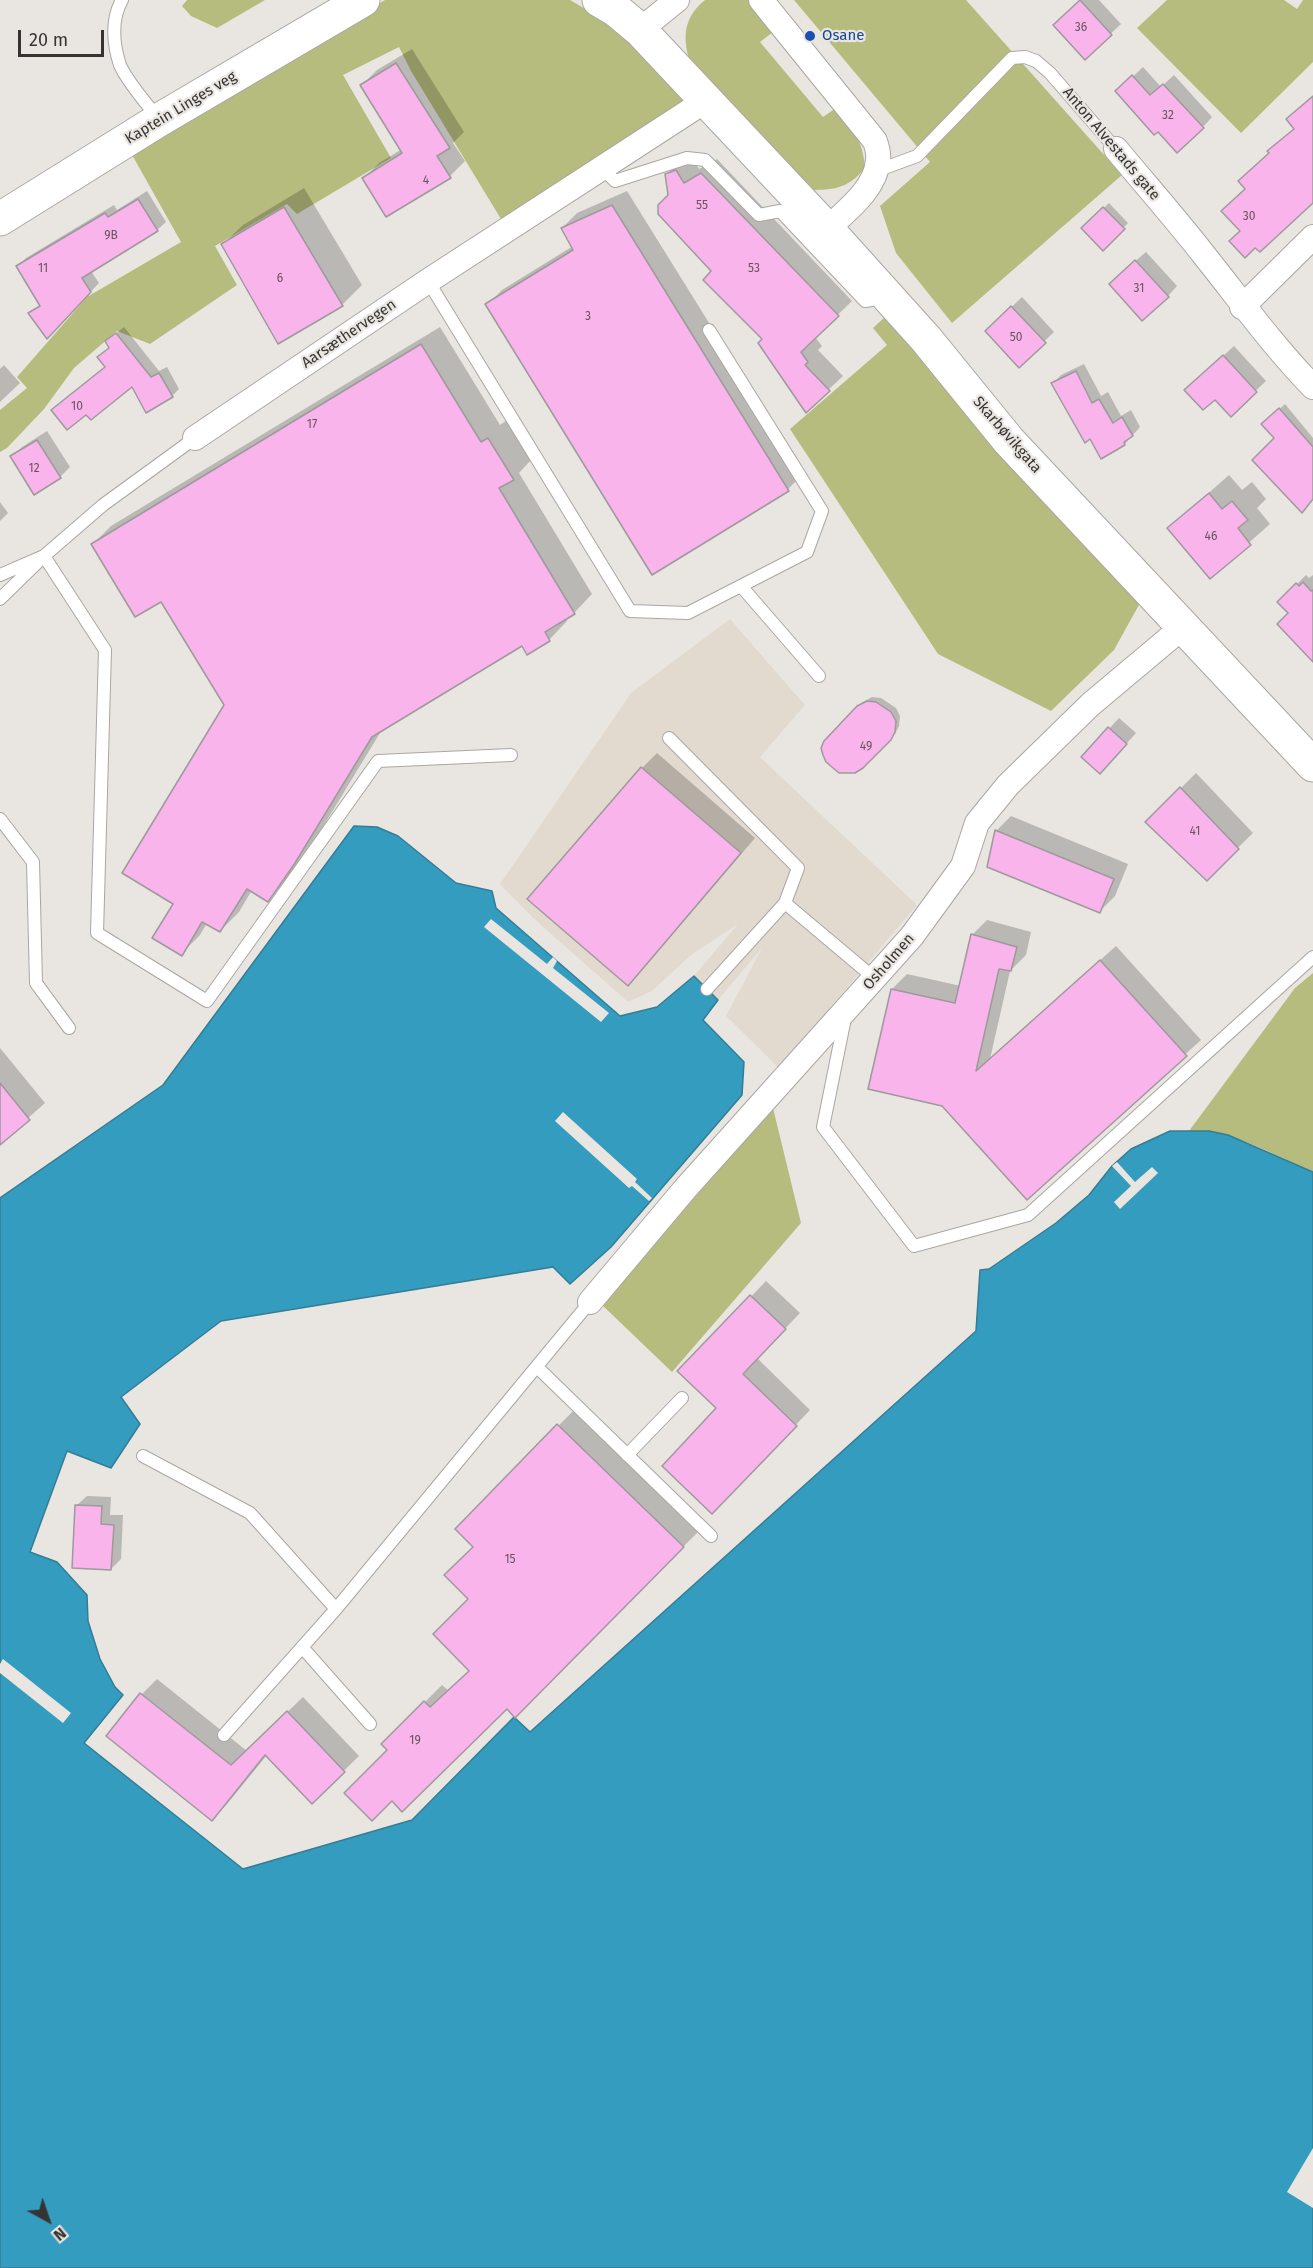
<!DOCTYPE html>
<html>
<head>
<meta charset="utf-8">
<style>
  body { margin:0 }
  #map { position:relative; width:1313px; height:2268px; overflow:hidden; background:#e9e6e1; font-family:"Fira Sans",sans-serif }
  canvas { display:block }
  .north { position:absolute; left:18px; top:2190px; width:60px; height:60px; -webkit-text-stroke:4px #e9e6e1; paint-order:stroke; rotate:140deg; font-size:16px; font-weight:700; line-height:24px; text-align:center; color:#363432 }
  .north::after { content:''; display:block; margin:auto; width:21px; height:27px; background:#363432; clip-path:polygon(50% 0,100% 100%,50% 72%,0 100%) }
  .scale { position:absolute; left:18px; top:30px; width:86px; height:27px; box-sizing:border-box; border:3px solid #363432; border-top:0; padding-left:8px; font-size:18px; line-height:21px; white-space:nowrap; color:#363432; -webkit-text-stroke:4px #e9e6e1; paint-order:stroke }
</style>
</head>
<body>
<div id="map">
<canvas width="1313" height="2268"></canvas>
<div class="north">N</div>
<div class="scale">20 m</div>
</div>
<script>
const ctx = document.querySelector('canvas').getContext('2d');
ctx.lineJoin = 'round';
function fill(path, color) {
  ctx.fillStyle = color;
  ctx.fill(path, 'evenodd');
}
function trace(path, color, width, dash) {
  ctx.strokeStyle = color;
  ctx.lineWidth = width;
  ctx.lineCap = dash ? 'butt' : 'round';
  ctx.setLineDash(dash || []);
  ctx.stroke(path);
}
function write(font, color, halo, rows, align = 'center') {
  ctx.font = font + ' "Fira Sans",sans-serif';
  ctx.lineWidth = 4.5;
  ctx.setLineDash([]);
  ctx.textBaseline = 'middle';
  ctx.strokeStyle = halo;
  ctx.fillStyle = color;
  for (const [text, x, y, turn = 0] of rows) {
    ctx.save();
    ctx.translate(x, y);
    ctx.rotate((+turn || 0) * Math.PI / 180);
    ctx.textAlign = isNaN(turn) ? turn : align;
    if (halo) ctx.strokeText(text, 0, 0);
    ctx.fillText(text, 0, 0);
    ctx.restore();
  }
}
const built = new Path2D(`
  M 730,619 L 805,705 L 760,757 L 917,905 L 779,1068 L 726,1016 L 762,948 L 718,1000 L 694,976 L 738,924 L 691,955 L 652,991 L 628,1002 L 533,918 L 500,884 L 631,693 Z`);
const green = new Path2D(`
  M 187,0 L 265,0 L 217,28 L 191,16 L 182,6 Z
  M 385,0 L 570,0 L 628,34 L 685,99 L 501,219 L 411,71 L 399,47 L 343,75 L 391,158 L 297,214 L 287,204 L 215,246 L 237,285 L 150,344 L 117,331 L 74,368 L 44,409 L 7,448 L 0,452 L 0,410 L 27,388 L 17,377 L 87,297 L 181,242 L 131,153 Z
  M 705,0 L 749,0 L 773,32 L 760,42 L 823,117 L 836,108 C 853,129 863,140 865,168 C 847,190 832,190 805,190 L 693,71 C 683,44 680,20 705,0 Z
  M 794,0 L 966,0 L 1122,175 L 952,323 L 896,253 L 880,206 L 930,162 Z
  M 1167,0 L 1284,0 L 1297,9 L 1303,0 L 1313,0 L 1313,62 L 1241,133 L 1137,28 Z
  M 886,316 L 1140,603 L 1114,650 L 1051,711 L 938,654 L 790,429 L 887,345 L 873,328 Z
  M 1313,973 L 1313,1172 C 1273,1155 1234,1130 1189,1131 L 1295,988 Z
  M 773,1108 L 801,1223 L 672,1372 L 601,1304 Z`);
const water = new Path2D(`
  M 354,826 L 377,827 L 398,836 L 456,883 L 492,891 L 496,908 L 620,1016 L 657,1007 L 694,976 L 718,1000 L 703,1020 L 744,1062 L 742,1095 L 611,1247 L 570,1284 L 553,1267 L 221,1321 L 121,1397 L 140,1424 L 111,1468 L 67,1451 L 30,1552 L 57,1562 L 87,1595 L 88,1621 L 100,1659 L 115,1687 L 123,1695 L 84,1743 L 243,1869 L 412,1820 L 514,1717 L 530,1732 L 976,1331 L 980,1270 L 989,1269 L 1056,1223 L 1089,1195 L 1112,1166 L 1131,1149 L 1170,1131 L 1209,1131 L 1228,1135 L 1313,1172 L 1313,2268 L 0,2268 L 0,1198 L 163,1085 Z`);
const pier = new Path2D(`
  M 491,919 L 547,964 L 553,957 L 557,961 L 553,968 L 609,1013 L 601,1022 L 484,927 Z
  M 563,1112 L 637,1179 L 635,1182 L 652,1198 L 649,1201 L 632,1186 L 629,1188 L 555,1121 Z
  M 1117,1162 L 1135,1182 L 1152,1167 L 1158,1173 L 1120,1209 L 1114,1202 L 1131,1186 L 1112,1166 Z
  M 3,1659 L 71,1713 L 63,1723 L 0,1673 L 0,1664 Z
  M 1313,2148 L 1313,2208 L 1287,2192 Z`);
const shadow = new Path2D(`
  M 1081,0 L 1099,0 L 1121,24 L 1085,58 L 1065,15 Z
  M 412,49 L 464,132 L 453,143 L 465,161 L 450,176 L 364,178 L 379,163 L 402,149 L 362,85 L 377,70 Z
  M 1143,67 L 1161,87 L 1174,75 L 1212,117 L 1203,127 L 1127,82 Z
  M 691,156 L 699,169 L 717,159 L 852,301 L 815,337 L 822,346 L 818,350 L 843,376 L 828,390 L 764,339 L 713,271 L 670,195 L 667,174 L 682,159 Z
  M 304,188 L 362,285 L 342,305 L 279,342 L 223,244 L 243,225 Z
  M 147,191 L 166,222 L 157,230 L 91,271 L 99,283 L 56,329 L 30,313 L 41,304 L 18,266 L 26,258 L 114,205 L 117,210 Z
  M 627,191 L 803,474 L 788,489 L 487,305 L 502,290 L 573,246 L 562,228 L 577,213 Z
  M 1109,203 L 1128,223 L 1103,249 L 1083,228 Z
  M 1146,252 L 1177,286 L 1168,296 L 1120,274 Z
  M 1022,297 L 1054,332 L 1019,366 L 987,331 Z
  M 124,327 L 159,371 L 167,367 L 179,389 L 172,396 L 132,385 L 86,413 L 60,403 L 106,366 L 110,347 L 107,341 Z
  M 440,327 L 500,425 L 507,420 L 531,460 L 519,473 L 592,594 L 574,613 L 565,618 L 567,621 L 549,640 L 522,644 L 383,728 L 313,843 L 286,881 L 267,900 L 252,890 L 239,912 L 220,931 L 207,923 L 200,935 L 181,954 L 175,903 L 226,705 L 162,600 L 93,544 L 111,526 Z
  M 1234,346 L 1266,381 L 1231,414 L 1196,381 Z
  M 1084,364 L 1101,396 L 1108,392 L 1121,416 L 1131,410 L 1140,427 L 1125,444 L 1102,457 L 1053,384 L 1061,375 Z
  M 4,365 L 20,383 L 0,402 L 0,369 Z
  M 1285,404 L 1313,438 L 1313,477 L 1263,424 Z
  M 47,431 L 70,467 L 60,477 L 12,457 L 22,447 Z
  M 1229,475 L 1242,490 L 1252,482 L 1266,499 L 1257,508 L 1270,524 L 1210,577 L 1169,528 Z
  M 0,502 L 8,513 L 0,521 Z
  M 1306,575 L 1309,578 L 1313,575 L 1313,660 L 1290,613 L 1279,602 Z
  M 872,697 L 881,698 L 896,708 L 900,716 L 899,726 L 895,734 L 862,767 L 825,742 L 863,702 Z
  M 1119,718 L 1136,733 L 1110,762 L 1083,757 Z
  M 657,753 L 755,838 L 643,969 L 642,768 Z
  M 1196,773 L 1253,833 L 1207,878 L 1147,822 Z
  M 1011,816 L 1128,864 L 1115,896 L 1100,911 L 996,831 Z
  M 987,920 L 1031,932 L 1026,955 L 1010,971 L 990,1059 L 1116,946 L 1201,1040 L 1027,1198 L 892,989 L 907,974 L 961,986 L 972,935 Z
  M 0,1048 L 45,1103 L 0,1143 Z
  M 766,1281 L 800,1313 L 757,1358 L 810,1410 L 727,1497 L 719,1408 L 680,1371 Z
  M 576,1408 L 701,1529 L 515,1715 L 507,1707 L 389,1750 L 383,1744 L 442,1685 L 449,1691 L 471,1670 L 470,1599 L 475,1547 L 457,1529 Z
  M 87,1496 L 111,1497 L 110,1515 L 123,1515 L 121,1559 L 111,1569 L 77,1505 Z
  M 157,1679 L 247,1751 L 303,1697 L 359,1756 L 312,1802 L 267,1755 L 227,1804 L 212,1819 L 108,1736 L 142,1694 Z`);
const building = new Path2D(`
  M 1080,0 L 1112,35 L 1085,60 L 1053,25 Z
  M 396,63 L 450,148 L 437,156 L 451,178 L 386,217 L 362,178 L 402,153 L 360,85 Z
  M 1132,75 L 1150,95 L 1163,84 L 1204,128 L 1177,153 L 1158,132 L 1154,135 L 1115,91 Z
  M 1313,96 L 1313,203 L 1260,252 L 1255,248 L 1245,258 L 1229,241 L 1240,231 L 1221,211 L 1245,189 L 1238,181 L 1269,153 L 1267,151 L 1294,129 L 1286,119 Z
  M 676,170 L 684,183 L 701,173 L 839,316 L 801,352 L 808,362 L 805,365 L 830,391 L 806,413 L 758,343 L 762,339 L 703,280 L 711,271 L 658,214 L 658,205 L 668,195 L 665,174 Z
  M 138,199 L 158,231 L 82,278 L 91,292 L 47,339 L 28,313 L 40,306 L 16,266 L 105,213 L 108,217 Z
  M 612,205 L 789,491 L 652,575 L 485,304 L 573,250 L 561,228 Z
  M 284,207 L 343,306 L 278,344 L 221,244 Z
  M 1103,207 L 1125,229 L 1103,251 L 1081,228 Z
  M 1135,260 L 1169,297 L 1142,321 L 1109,284 Z
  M 1011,306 L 1046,343 L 1019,368 L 985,331 Z
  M 116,333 L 151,377 L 159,373 L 173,397 L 146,413 L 132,387 L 91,420 L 86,415 L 67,430 L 51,410 L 105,367 L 97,357 L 109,348 L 105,341 Z
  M 421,344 L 481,442 L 488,438 L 514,480 L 499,488 L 575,614 L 545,632 L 550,641 L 527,655 L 522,646 L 372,737 L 295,863 L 268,902 L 247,889 L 220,932 L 202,922 L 182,956 L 152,938 L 173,904 L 122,873 L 224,705 L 161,602 L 135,617 L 91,544 Z
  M 1223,355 L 1257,392 L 1231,417 L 1215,400 L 1203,410 L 1184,390 Z
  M 1076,371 L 1092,403 L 1099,399 L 1113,423 L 1122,417 L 1133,436 L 1124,442 L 1125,445 L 1101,459 L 1090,439 L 1085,443 L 1051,383 Z
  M 1279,408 L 1313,447 L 1313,499 L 1302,513 L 1252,460 L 1274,438 L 1261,424 Z
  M 37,440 L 61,478 L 34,495 L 10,456 Z
  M 1209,493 L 1222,509 L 1232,501 L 1248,520 L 1238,528 L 1251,545 L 1210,579 L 1167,528 Z
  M 1303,582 L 1311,591 L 1313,590 L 1313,662 L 1277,624 L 1288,613 L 1277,602 L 1296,583 L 1299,586 Z
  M 867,701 L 876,702 L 891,712 L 896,721 L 895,732 L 891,740 L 863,768 L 855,773 L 839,773 L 826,762 L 823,755 L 821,748 L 824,741 L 857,706 Z
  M 1108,727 L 1127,744 L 1100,774 L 1081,757 Z
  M 641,767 L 741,853 L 628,986 L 527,899 Z
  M 1180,787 L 1239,849 L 1207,881 L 1145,822 Z
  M 995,830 L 1114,879 L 1100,913 L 987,867 Z
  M 971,934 L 1017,947 L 1011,971 L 999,969 L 976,1071 L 1100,960 L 1187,1056 L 1027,1200 L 942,1106 L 868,1089 L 891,989 L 955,1003 Z
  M 0,1083 L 30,1120 L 0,1145 Z
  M 750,1295 L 786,1329 L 743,1374 L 797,1426 L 712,1514 L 662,1466 L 716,1408 L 677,1371 Z
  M 557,1424 L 684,1547 L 515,1718 L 507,1709 L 402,1812 L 392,1801 L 372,1821 L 344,1793 L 387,1750 L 381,1744 L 424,1701 L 430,1707 L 469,1671 L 433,1634 L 468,1599 L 444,1575 L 473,1547 L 455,1529 Z
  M 75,1505 L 102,1506 L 101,1524 L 114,1525 L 111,1570 L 72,1568 Z
  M 140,1693 L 231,1765 L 287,1711 L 345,1772 L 312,1804 L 265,1755 L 212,1821 L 106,1736 Z`);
const service = new Path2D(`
  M 122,0 C 111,19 113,44 120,65 C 126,79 148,106 159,119
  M 602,168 L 615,181 L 687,158 L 705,160 L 759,215 L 780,211 L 865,301 L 884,298
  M 876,171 L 917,156 L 1012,58 L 1025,57 L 1036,61 L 1050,73 L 1116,149
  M 428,281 L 630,611 L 688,613 L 807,552 L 822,511 L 709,330
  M 0,575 L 44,556 L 103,505 L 195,438
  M 741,586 L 819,676
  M 0,599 L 44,556 L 105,650 L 97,933 L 207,1001 L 378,761 L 511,755
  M 669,738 L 798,868 L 785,903 L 873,977
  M 0,819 L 33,862 L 36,983 L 69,1028
  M 707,989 L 785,903
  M 845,1018 L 823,1127 L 914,1246 L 1028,1215 L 1313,957
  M 537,1367 L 711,1536
  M 627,1455 L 682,1398
  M 143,1456 L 250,1513 L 336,1609
  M 302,1647 L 370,1724
  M 224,1735 L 336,1609 L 590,1302`);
const minor = new Path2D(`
  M 761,0 L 875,141 C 877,147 879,154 878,160 C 876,189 846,211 827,229
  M 640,30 L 677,0
  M 1116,149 C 1145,184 1176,219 1204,255 C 1240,300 1273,346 1313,387
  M 1242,307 L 1313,237
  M 195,438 L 428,281 L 705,101
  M 590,1302 L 685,1189 L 912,936 L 963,866 L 977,823 L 1008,785 L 1091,704 L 1184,626`);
const secondary = new Path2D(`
  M 599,0 L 616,10 L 640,30 L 827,229 L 926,339 L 1009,441 L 1313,765
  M 0,219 L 159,120 L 363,0`);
const markers = [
  [810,36,6,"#1a4fb4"]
];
const numberNames = [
  ["36",1081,28],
  ["32",1168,116],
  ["4",426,181],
  ["55",702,206],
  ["30",1249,217],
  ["9B",111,236],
  ["11",43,269],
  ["53",754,269],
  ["6",280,279],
  ["31",1139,289],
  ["3",588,317],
  ["50",1016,338],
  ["10",77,407],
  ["17",312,425],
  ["12",34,469],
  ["46",1211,537],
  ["49",866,747],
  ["41",1195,832],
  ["15",510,1560],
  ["19",415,1741]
];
const transitNames = [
  ["Osane",822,36]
];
const streetNames = [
  ["Kaptein Linges veg",181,108,-31],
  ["Anton Alvestads gate",1111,144,50],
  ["Aarsæthervegen",349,334,-34],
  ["Skarbøvikgata",1007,435,49],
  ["Osholmen",889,962,-49]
];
fill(built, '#e2dacf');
fill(green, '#b6bc7e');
fill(water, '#339cbf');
trace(water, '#347d95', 1.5);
fill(pier, '#e9e6e1');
fill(shadow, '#0003');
fill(building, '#f8b4eb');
trace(building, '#9e999c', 1.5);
trace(service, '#aaa7a2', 14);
trace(minor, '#aaa7a2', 26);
trace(secondary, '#aaa7a2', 35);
trace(service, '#fff', 12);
trace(minor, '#fff', 24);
trace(secondary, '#fff', 33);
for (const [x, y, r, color] of markers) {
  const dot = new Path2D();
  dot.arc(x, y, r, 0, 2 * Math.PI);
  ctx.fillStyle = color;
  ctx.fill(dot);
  trace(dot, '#e9e6e1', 2);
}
write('12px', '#665460', null, numberNames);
write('15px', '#164399', '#e9e6e1', transitNames, 'left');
write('15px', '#363432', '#e9e6e1', streetNames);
</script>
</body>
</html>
